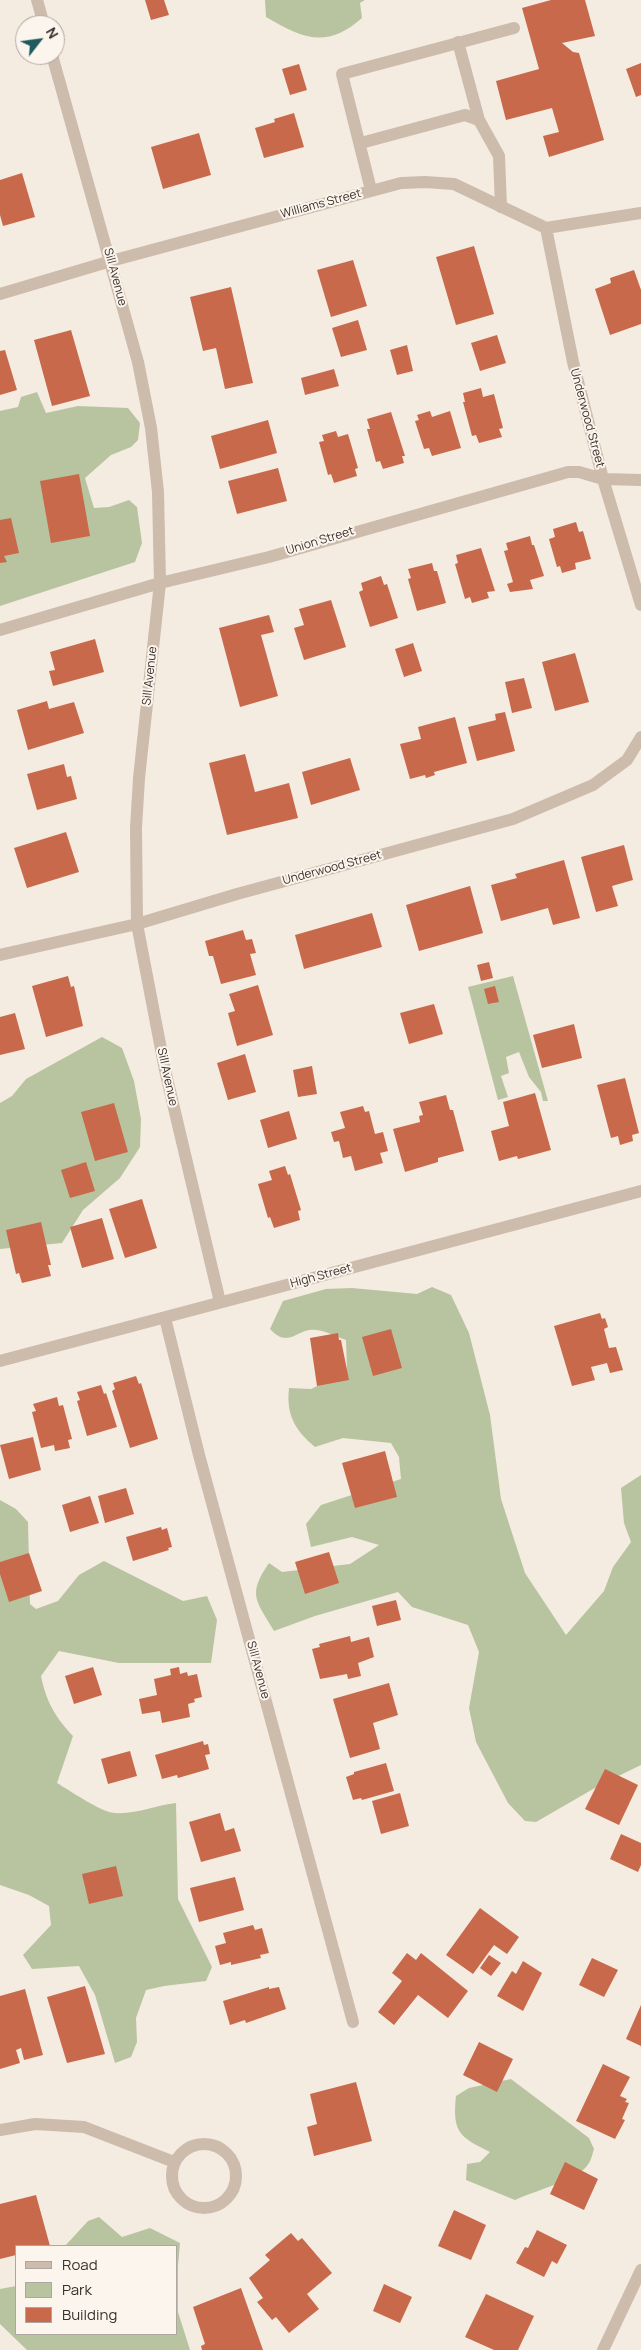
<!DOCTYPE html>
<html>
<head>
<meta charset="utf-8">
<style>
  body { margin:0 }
  #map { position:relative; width:641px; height:2350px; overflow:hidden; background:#f4ebe1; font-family:Manrope,sans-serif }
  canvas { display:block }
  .legend { position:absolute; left:15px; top:2245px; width:162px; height:90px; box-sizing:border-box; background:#fbf5ee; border:1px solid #aea6a0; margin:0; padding:6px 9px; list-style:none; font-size:15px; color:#3b302b }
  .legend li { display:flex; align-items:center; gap:10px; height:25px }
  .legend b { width:25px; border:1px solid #aea6a0 }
  .north { position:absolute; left:15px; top:15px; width:50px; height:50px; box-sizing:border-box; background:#fbf5ee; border:1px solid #aea6a0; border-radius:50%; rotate:60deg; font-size:14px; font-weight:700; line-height:20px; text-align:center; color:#3b302b }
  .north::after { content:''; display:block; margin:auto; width:18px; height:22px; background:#1f5a5e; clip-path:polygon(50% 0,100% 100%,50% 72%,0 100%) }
</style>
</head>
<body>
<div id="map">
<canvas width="641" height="2350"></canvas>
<ul class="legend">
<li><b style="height:6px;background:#cdbbac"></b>Road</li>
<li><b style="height:14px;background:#b8c4a0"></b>Park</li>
<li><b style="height:14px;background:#c8694b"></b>Building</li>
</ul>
<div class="north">N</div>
</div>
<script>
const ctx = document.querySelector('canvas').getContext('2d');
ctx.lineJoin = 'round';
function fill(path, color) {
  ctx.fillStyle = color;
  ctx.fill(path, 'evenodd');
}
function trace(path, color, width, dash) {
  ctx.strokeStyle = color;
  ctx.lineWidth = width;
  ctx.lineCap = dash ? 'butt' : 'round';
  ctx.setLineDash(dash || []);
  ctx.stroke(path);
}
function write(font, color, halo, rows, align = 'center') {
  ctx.font = font + ' Manrope,sans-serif';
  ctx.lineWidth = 4;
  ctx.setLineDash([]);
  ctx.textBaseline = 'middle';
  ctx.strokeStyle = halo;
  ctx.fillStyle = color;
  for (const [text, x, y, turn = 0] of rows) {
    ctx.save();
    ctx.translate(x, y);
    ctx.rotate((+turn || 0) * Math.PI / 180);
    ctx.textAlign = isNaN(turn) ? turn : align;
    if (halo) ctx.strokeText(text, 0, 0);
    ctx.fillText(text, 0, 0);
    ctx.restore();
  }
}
const green = new Path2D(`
  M 265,0 L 365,0 L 360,3 L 362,18 C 327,49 303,39 266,17 Z
  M 37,392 L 46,413 L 78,406 L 128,408 L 140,423 L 138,440 L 131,447 L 111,455 L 85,478 L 94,508 L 109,507 L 129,500 L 137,507 L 142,543 L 135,562 L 0,606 L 0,411 L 18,407 L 21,397 Z
  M 513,976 L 548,1101 L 543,1101 L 541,1092 L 529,1077 L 519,1052 L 506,1057 L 509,1073 L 501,1076 L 508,1097 L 498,1100 L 468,987 Z
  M 102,1037 L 122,1048 L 134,1081 L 141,1119 L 140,1147 L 120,1178 L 83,1210 L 62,1243 L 0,1249 L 0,1103 L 12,1096 L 26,1079 Z
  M 432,1287 L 451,1295 L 469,1333 L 490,1415 L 501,1499 L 525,1573 L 566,1635 L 604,1591 L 613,1567 L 631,1542 L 624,1523 L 621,1488 L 641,1475 L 641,1765 L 600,1785 L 536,1822 L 525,1821 L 508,1803 L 476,1742 L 469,1708 L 479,1652 L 468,1625 L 412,1607 L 398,1592 L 315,1616 L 274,1631 C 256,1600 247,1595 269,1563 L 282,1572 L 350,1564 L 379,1545 L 352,1537 L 311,1547 L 306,1524 L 321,1505 L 401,1479 L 399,1457 L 391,1443 L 343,1438 L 315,1447 C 295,1430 286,1415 289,1388 L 311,1389 L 347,1371 L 346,1340 C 337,1337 326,1331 316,1330 C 298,1327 289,1350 270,1329 L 283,1301 L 326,1289 L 352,1288 L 417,1294 Z
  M 0,1500 L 16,1509 L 28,1522 L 30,1604 L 36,1609 L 58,1601 L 79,1575 L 104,1561 L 183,1601 L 207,1596 L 217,1620 L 211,1663 L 119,1663 L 59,1651 L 41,1676 C 46,1701 55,1717 73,1736 L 57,1783 C 70,1791 96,1808 109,1812 C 130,1817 155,1805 176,1803 L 178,1899 L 212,1967 L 206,1981 L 164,1986 L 146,1990 L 136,2018 L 137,2042 L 131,2057 L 115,2063 L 95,1995 L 79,1966 L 32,1969 L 23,1955 L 51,1925 L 49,1906 L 29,1895 L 0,1885 Z
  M 511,2079 L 589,2138 L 594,2149 C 592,2155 591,2162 586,2167 C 575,2180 532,2192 515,2200 L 466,2180 L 467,2164 L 480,2162 L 490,2152 C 460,2137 452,2133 456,2096 L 469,2088 Z
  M 99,2217 L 122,2237 L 150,2228 L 180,2243 L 178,2266 L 178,2312 L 190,2350 L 27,2350 L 0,2324 L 0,2289 L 16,2286 L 16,2334 L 176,2334 L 176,2246 L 65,2246 L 88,2221 Z`);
const building = new Path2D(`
  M 145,0 L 164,0 L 169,15 L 151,20 Z
  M 551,0 L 585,0 L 595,36 L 562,43 L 573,52 L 579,53 L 604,140 L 549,157 L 543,136 L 559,132 L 552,108 L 506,120 L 496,81 L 539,69 L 522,8 Z
  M 641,63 L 641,95 L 636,97 L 626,69 Z
  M 299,64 L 307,90 L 290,95 L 282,69 Z
  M 294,113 L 304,147 L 264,158 L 255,128 L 275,122 L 274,119 Z
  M 199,133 L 211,175 L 163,189 L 151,147 Z
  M 22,173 L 35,217 L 3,226 L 0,215 L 0,180 Z
  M 474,246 L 494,314 L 456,325 L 436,257 Z
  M 353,260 L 367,306 L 331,317 L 317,270 Z
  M 634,270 L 641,290 L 641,324 L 610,335 L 595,289 L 611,283 L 610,278 Z
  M 231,287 L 253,383 L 225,389 L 216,348 L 203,351 L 190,297 Z
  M 358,320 L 367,350 L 341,357 L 332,328 Z
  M 71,330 L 90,396 L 52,406 L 34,340 Z
  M 497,335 L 506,363 L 480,371 L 471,343 Z
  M 407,345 L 413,371 L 397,375 L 390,350 Z
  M 5,350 L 17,390 L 0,395 L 0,351 Z
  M 334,369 L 339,386 L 305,395 L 301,378 Z
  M 481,388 L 483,397 L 494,394 L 503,428 L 499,429 L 502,437 L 479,443 L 476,435 L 472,436 L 463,402 L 465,402 L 463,393 Z
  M 430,411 L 432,417 L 450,411 L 461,448 L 432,456 L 429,448 L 424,449 L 415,421 L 419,420 L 417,415 Z
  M 391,412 L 405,456 L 402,456 L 404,463 L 383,469 L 380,461 L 376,462 L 367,429 L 370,429 L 367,419 Z
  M 268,420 L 277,453 L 220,469 L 211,436 Z
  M 336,431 L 338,437 L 348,434 L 358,468 L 355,469 L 357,476 L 334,483 L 331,474 L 328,475 L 319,442 L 324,441 L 322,435 Z
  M 278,468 L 287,501 L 237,514 L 228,481 Z
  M 79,474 L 90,536 L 51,543 L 40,481 Z
  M 11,518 L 19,553 L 4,556 L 7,562 L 0,563 L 0,520 Z
  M 576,522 L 579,532 L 583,531 L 591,559 L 575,563 L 576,569 L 562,573 L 560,566 L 557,567 L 549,539 L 555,537 L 553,529 Z
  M 530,536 L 532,545 L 534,545 L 544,576 L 530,580 L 533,589 L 510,592 L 507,584 L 513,582 L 504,551 L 508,550 L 506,543 Z
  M 481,548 L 495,591 L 487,592 L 489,598 L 472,603 L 470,597 L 465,599 L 455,564 L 458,563 L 456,555 Z
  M 432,563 L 434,571 L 437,571 L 446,603 L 417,611 L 408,579 L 411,578 L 408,569 Z
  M 381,576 L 384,585 L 387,584 L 398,618 L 370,627 L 359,592 L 363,590 L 361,583 Z
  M 331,600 L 346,647 L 304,660 L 294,628 L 304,625 L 299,609 Z
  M 269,615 L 274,632 L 261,635 L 278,696 L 240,707 L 219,628 Z
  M 95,639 L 104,672 L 53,686 L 49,671 L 55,670 L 50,652 Z
  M 413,643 L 422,671 L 404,677 L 395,649 Z
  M 575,653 L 589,702 L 555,711 L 542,662 Z
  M 524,678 L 532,708 L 512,713 L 505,682 Z
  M 47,701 L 49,709 L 74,702 L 84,733 L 28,750 L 17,710 Z
  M 505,712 L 515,751 L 477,761 L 468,727 L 496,720 L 495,714 Z
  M 455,717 L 467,763 L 434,772 L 435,775 L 426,778 L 425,775 L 410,779 L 400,744 L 421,739 L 418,727 Z
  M 245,754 L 255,792 L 289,783 L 298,818 L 227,835 L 209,763 Z
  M 350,758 L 360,790 L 311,805 L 302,772 Z
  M 64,764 L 67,777 L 71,776 L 77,799 L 37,810 L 27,774 Z
  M 66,832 L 79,872 L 27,888 L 14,848 Z
  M 624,845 L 633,880 L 612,886 L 618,906 L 596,912 L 581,857 Z
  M 564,860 L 580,918 L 553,925 L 548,908 L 501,921 L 491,885 L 517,878 L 515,874 Z
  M 470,886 L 483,933 L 419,951 L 406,905 Z
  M 372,913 L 382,947 L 304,969 L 295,935 Z
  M 243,930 L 246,940 L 252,939 L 256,953 L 250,954 L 256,975 L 221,984 L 213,956 L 209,956 L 205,941 Z
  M 489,962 L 493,978 L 481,981 L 477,965 Z
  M 68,976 L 71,987 L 74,986 L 83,1026 L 46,1037 L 32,986 Z
  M 258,985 L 273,1035 L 237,1046 L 228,1013 L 235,1011 L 229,994 Z
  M 495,986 L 499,1002 L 488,1004 L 484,989 Z
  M 434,1004 L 443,1034 L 409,1044 L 400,1013 Z
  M 15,1013 L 25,1049 L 0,1055 L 0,1017 Z
  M 574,1024 L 582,1058 L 542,1068 L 533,1035 Z
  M 245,1054 L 256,1092 L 228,1100 L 217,1063 Z
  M 312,1066 L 317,1094 L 298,1097 L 293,1070 Z
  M 625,1078 L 639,1133 L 632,1135 L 633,1141 L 620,1145 L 618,1136 L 611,1138 L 597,1085 Z
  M 535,1093 L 551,1150 L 518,1159 L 517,1156 L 499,1161 L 491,1131 L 509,1126 L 503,1102 Z
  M 446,1095 L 450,1110 L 453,1110 L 464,1151 L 438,1158 L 438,1162 L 405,1172 L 393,1129 L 420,1122 L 419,1116 L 423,1115 L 419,1102 Z
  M 114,1103 L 128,1152 L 95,1161 L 81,1112 Z
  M 363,1106 L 365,1112 L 369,1111 L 375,1134 L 383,1132 L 388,1151 L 380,1153 L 383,1163 L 355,1171 L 351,1156 L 343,1158 L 339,1141 L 334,1142 L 331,1132 L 345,1128 L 340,1112 Z
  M 289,1111 L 297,1139 L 268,1148 L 260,1120 Z
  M 86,1162 L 95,1191 L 70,1198 L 61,1170 Z
  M 285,1166 L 288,1175 L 290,1174 L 301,1210 L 298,1211 L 300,1220 L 274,1228 L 270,1217 L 268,1218 L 258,1184 L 272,1180 L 269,1171 Z
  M 142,1199 L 157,1248 L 125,1258 L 109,1209 Z
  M 102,1218 L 114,1259 L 82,1268 L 70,1227 Z
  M 41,1222 L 51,1265 L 48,1265 L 51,1276 L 22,1283 L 19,1273 L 16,1274 L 6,1230 Z
  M 600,1313 L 602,1319 L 605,1318 L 608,1327 L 604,1329 L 609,1348 L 616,1347 L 623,1370 L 610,1373 L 607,1363 L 591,1367 L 595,1380 L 572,1386 L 554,1326 Z
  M 391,1329 L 402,1368 L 373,1376 L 362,1337 Z
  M 338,1333 L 339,1340 L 341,1340 L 349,1380 L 317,1386 L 310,1338 Z
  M 136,1376 L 139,1384 L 141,1383 L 158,1439 L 130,1448 L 112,1391 L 115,1389 L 113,1383 Z
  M 101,1385 L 104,1394 L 106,1393 L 117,1427 L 87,1436 L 77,1401 L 80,1400 L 77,1392 Z
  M 57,1397 L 59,1406 L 63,1405 L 72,1439 L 68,1440 L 70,1448 L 55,1451 L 54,1445 L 41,1448 L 32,1412 L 36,1411 L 33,1404 Z
  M 33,1437 L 41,1470 L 9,1479 L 0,1445 Z
  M 385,1451 L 397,1497 L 355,1508 L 342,1463 Z
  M 126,1488 L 134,1514 L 105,1523 L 98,1496 Z
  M 90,1496 L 99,1523 L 70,1532 L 62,1505 Z
  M 161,1527 L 162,1530 L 167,1528 L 172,1547 L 168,1548 L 169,1550 L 133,1561 L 126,1537 Z
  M 329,1552 L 339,1583 L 305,1594 L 295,1562 Z
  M 29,1553 L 42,1591 L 9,1602 L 0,1574 L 0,1562 Z
  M 396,1600 L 401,1620 L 377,1626 L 372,1606 Z
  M 350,1636 L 351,1642 L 369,1637 L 374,1657 L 358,1663 L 361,1676 L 348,1679 L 347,1674 L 320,1679 L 312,1649 L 320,1647 L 319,1644 Z
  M 93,1667 L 102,1695 L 74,1704 L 65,1676 Z
  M 179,1667 L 180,1674 L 187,1672 L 188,1676 L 197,1674 L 202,1697 L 194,1699 L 195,1702 L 188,1704 L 190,1717 L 162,1723 L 160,1711 L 142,1714 L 139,1699 L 157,1695 L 154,1679 L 171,1675 L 170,1669 Z
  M 389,1683 L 398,1715 L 373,1723 L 380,1749 L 350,1758 L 333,1699 Z
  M 203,1741 L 204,1745 L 208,1744 L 210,1754 L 205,1755 L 209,1769 L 178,1778 L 177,1775 L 162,1779 L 155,1755 Z
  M 130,1751 L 137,1776 L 108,1784 L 101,1759 Z
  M 386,1763 L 394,1791 L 362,1800 L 361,1798 L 353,1800 L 346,1777 L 354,1774 L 354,1772 Z
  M 605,1769 L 638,1785 L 619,1825 L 585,1809 Z
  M 400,1793 L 409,1826 L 381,1834 L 372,1801 Z
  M 220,1813 L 225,1831 L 234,1828 L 241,1851 L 201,1862 L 189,1822 Z
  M 621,1834 L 641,1843 L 641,1865 L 638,1872 L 610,1859 Z
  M 116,1866 L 123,1896 L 89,1904 L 82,1874 Z
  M 235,1877 L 244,1910 L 199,1922 L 190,1888 Z
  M 480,1908 L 519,1937 L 507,1954 L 494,1945 L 473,1974 L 446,1955 Z
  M 253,1925 L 255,1930 L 262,1928 L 269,1953 L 260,1955 L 261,1958 L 231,1965 L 231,1962 L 220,1965 L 215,1946 L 226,1943 L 223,1933 Z
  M 407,1953 L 416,1960 L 421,1953 L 468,1991 L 448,2018 L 418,1995 L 394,2025 L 378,2012 L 402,1981 L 392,1973 Z
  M 489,1955 L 501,1963 L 491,1976 L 480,1968 Z
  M 592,1958 L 618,1970 L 604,1997 L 579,1985 Z
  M 523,1961 L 542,1973 L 523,2011 L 497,1996 L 512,1971 L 516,1974 Z
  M 85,1986 L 105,2054 L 67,2063 L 47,1997 Z
  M 269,1987 L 269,1989 L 279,1987 L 286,2009 L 246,2023 L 245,2020 L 230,2025 L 223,2001 Z
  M 25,1989 L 43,2055 L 24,2060 L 21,2048 L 16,2050 L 20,2063 L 0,2069 L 0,1996 Z
  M 641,2005 L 641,2046 L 626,2039 Z
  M 479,2042 L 513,2059 L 497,2092 L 463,2075 Z
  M 603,2064 L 630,2077 L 620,2096 L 627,2099 L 625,2102 L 629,2103 L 622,2119 L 625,2120 L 615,2139 L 576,2121 Z
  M 356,2082 L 372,2141 L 314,2156 L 307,2127 L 317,2124 L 310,2094 Z
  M 565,2162 L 598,2179 L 584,2210 L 550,2194 Z
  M 36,2195 L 50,2246 L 16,2246 L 16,2255 L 0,2259 L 0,2204 Z
  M 454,2210 L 486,2225 L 471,2260 L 438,2246 Z
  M 537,2230 L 567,2245 L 557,2264 L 552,2261 L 544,2277 L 516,2263 L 525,2247 L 528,2248 Z
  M 291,2233 L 298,2241 L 302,2238 L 332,2273 L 307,2294 L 319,2309 L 289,2333 L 276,2317 L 272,2320 L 257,2302 L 263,2298 L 249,2278 L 270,2260 L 265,2255 Z
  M 384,2284 L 412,2297 L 400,2323 L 373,2311 Z
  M 241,2288 L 263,2350 L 202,2350 L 201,2346 L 205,2344 L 193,2307 Z
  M 486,2294 L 534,2316 L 518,2350 L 494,2350 L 465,2337 Z`);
const service = new Path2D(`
  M 458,42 L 479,120 L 499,156 L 501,207
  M 361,143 L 465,115 L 479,120
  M 371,190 L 342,74 L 514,28`);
const minor = new Path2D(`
  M 37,0 L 44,25
  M 52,55 L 138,362 L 151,428 L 158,492 L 160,583 L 139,778 L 136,828 L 137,924 L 165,1070 L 220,1302
  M 546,228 L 573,362 L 603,479 L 641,605
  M 0,294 L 111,261 L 401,183 L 425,182 L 454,184 L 546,228 L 641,213
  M 0,630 L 160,583 L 269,557 L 568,472 L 579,472 L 603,479 L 641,480
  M 0,955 L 137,924 L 237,894 L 513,819 L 593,785 L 627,760 L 641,737
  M 165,1318 L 199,1455 L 353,2022
  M 0,1361 L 641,1191
  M 0,2130 L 35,2124 L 84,2127 L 174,2162
  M172 2176a32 32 0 1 1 64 0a32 32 0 1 1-64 0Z`);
const tertiary = new Path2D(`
  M 603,2350 L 641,2270`);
const streetNames = [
  ["Williams Street",321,204,-15],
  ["Sill Avenue",115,277,75],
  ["Underwood Street",587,418,75],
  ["Union Street",320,541,-17],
  ["Sill Avenue",150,676,-84],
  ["Underwood Street",332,868,-15],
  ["Sill Avenue",167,1077,78],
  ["High Street",321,1276,-15],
  ["Sill Avenue",258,1670,75]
];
fill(green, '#b8c4a0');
fill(building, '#c8694b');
trace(service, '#cdbbac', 12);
trace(minor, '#cdbbac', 12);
trace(tertiary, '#cdbbac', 12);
write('12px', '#3b302b', '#fbf5ee', streetNames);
</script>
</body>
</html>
